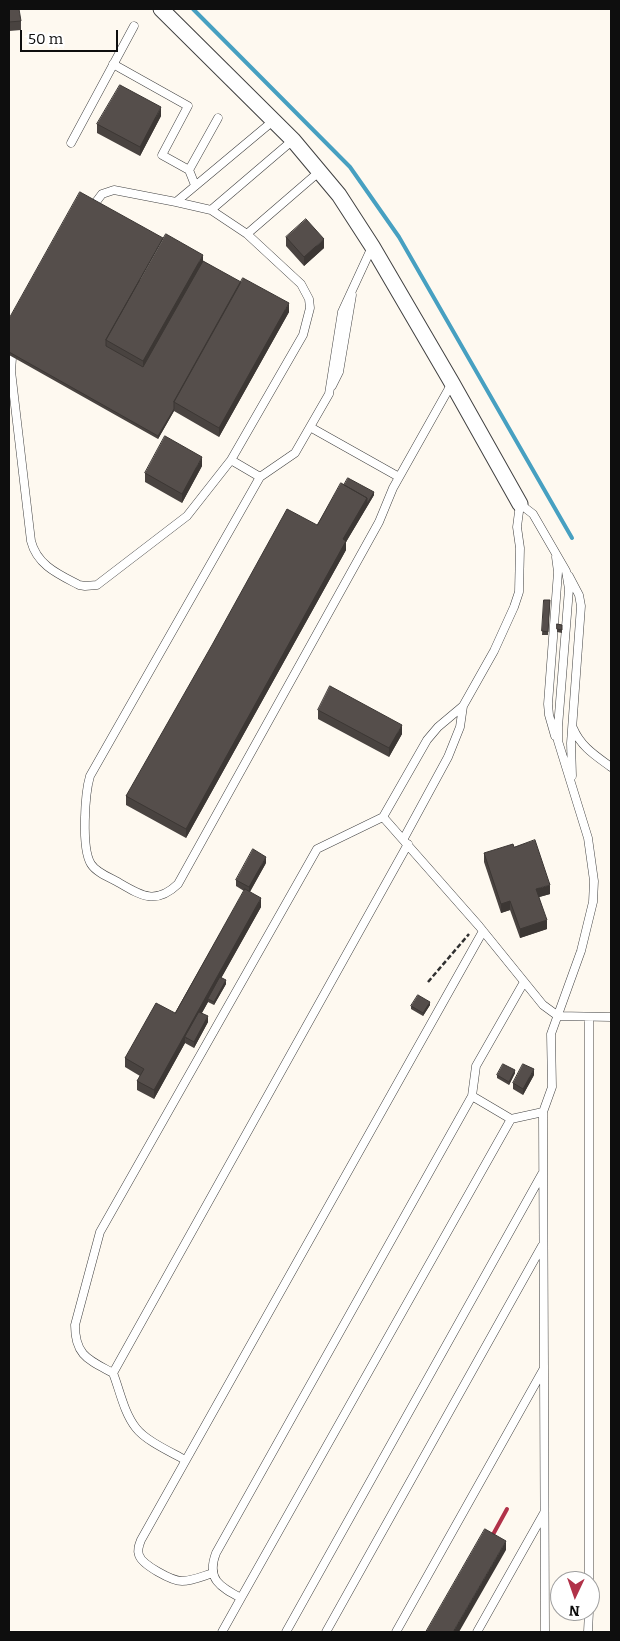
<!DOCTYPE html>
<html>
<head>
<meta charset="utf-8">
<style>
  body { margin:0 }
  #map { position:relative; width:620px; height:1641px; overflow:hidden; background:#fef9f0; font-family:Bitter,serif }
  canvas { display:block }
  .frame { position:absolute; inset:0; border:10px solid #0e0e0e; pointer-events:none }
  .north { position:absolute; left:550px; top:1571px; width:50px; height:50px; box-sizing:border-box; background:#fff; border:1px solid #9f9f9f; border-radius:50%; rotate:183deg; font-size:14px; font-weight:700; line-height:20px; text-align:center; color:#0e0e0e }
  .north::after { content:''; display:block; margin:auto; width:18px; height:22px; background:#b13249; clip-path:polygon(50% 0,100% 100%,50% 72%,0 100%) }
  .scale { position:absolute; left:20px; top:30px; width:98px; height:22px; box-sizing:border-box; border:2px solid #0e0e0e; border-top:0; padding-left:6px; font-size:15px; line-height:18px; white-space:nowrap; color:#0e0e0e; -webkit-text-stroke:4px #fff; paint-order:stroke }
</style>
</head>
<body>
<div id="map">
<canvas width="620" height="1641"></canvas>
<div class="frame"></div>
<div class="north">N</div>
<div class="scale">50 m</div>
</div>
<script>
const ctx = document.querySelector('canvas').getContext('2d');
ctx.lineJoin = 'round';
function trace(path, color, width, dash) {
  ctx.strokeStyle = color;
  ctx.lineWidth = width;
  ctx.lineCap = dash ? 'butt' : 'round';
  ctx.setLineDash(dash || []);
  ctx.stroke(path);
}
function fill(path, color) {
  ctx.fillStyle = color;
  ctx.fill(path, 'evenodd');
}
const stream = new Path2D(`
  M 193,9 L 350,167 L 399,237 L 572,538`);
const path = new Path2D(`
  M 428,982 L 469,934`);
const service = new Path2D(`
  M 113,64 L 188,106 L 162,155 L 189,170
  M 71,143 L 134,26
  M 195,185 L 189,170 L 218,118
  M 96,202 L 102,194 L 114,190 L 176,202 L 273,121
  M 176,202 L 211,210 L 247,234
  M 211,210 L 293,140
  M 372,247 L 342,312 L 329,394 L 295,453 L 260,477 L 90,776 C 85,793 81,848 91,864 C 96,872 108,877 116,881 C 140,895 155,906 178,884 L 379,522 L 393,488 L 452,383
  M 12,358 L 11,371 L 31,541 C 37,565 58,574 79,585 L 85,586 L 97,585 L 187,516 L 231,460 L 303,335 L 310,308 L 309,299 L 301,284 L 247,234 L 320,171
  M 332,386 L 339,372 L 352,295
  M 310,427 L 399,477
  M 231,460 L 260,477
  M 569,576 L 579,595 L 581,606 L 571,743 L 572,776
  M 573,728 C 581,747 596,756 611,767
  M 555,736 L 549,715 L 548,704 L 558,572 L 556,557
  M 383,817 L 479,926 L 543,1005 L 558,1016 L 611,1017
  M 404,838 L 448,757 L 460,727 L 463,706
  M 408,844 L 113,1373 C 89,1360 75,1356 75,1325 L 100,1232 L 317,849 L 383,817 L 427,740 L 438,727 L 463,706 L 494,651 L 514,607 L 519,592 L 520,548 L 517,527 L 520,504 L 533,514 L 566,571 L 569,589 L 558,727 L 558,741 L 588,838 L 594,881 L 593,902 L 581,951 L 551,1034 L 552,1087 L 543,1112 L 545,1632
  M 524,982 L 476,1066 L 472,1096 L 216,1553 C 206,1579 220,1587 241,1598 L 511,1119 L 543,1112
  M 472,1096 L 511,1119
  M 113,1373 C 120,1391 124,1413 136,1428 C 146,1441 171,1452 185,1460
  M 213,1573 C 203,1576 192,1581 182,1581 C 172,1581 142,1565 139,1555 C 137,1550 139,1545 141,1540 L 483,931
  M 589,1581 L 589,1017
  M 222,1632 L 241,1598
  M 286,1632 L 542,1174
  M 326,1632 L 542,1246
  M 396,1632 L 543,1370
  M 477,1632 L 544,1513
  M 588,1632 L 589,1611`);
const minor = new Path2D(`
  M 161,9 L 293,140 L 339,195 L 372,246 L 452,383 L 520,504`);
const rail = new Path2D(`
  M 490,1540 L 507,1509`);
const wall = new Path2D(`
  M 9,9 L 21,21 L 21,30 L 9,31 Z
  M 161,116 L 140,156 L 97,133 L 97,124 Z
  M 286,237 L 324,248 L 304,266 L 286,246 Z
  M 203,261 L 289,312 L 219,437 L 174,411 L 158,439 L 9,355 L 9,319 Z
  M 202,466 L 182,503 L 145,482 L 145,473 Z
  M 344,485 L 374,495 L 346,542 L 346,550 L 186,838 L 126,805 L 126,796 L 317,525 Z
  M 544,600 L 550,600 L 548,635 L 542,635 Z
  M 557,624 L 562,625 L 562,633 L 557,632 Z
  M 318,710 L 402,734 L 389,757 L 318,719 Z
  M 484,853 L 550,894 L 539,897 L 547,929 L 520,938 L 510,910 L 501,913 L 484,862 Z
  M 266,863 L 250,892 L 261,907 L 221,978 L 226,984 L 214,1005 L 208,1002 L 202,1013 L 208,1022 L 194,1048 L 185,1043 L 154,1099 L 137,1090 L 137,1081 L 140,1076 L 125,1067 L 125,1058 L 175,1013 L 244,891 L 236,886 L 236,880 Z
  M 430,1005 L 423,1016 L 411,1009 L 411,1006 Z
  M 515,1073 L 509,1085 L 497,1078 L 497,1075 Z
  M 534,1075 L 523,1095 L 513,1089 L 513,1083 Z`);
const shadedWall = new Path2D(`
  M 161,107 L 161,116 L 140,156 L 140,147 Z
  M 324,239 L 324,248 L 304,266 L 304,257 Z
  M 203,255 L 203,264 L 143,370 L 143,361 Z
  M 289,303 L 289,312 L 219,437 L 219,428 Z
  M 174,409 L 174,411 L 158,439 L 158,436 Z
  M 202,457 L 202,466 L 182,503 L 182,494 Z
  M 374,492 L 374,495 L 346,542 L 346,550 L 186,838 L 186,829 L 343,539 L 367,498 Z
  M 402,725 L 402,734 L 389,757 L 389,748 Z
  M 266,857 L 266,863 L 249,893 L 249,887 Z
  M 550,885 L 550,894 L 536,898 L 536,889 Z
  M 261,898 L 261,907 L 209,1000 L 208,999 L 208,1002 L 187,1039 L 185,1037 L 185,1043 L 154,1099 L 154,1090 Z
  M 510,901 L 510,910 L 501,913 L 501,904 Z
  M 547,920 L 547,929 L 520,938 L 520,929 Z
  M 226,980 L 226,984 L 214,1005 L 214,1002 Z
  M 430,1002 L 430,1005 L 423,1016 L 423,1013 Z
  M 208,1016 L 208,1022 L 194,1048 L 194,1042 Z
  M 534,1069 L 534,1075 L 523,1095 L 523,1089 Z
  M 515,1070 L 515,1073 L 509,1085 L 509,1082 Z
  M 506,1541 L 506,1550 L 459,1632 L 453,1632 Z`);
const building = new Path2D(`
  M 9,9 L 19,9 L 21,21 L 9,22 Z
  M 120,85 L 161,107 L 140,147 L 97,124 Z
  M 80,192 L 163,238 L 106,340 L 106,346 L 143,367 L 203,261 L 241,282 L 174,402 L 174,409 L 158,436 L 9,352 L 9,319 Z
  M 306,219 L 324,239 L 304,257 L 286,237 Z
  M 166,234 L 203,255 L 143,361 L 106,340 Z
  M 243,278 L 289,303 L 219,428 L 174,402 Z
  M 165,436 L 202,457 L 182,494 L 145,473 Z
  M 348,478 L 374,492 L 367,504 L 367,498 L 344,485 Z
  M 341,483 L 367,498 L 343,539 L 346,541 L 186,829 L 126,796 L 212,645 L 287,509 L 317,525 Z
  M 544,600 L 550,600 L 548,632 L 542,631 Z
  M 557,624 L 562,625 L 562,630 L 557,629 Z
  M 330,686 L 402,725 L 389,748 L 318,710 Z
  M 535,840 L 550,885 L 536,889 L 547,920 L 520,929 L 510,901 L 501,904 L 484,853 L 513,844 L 514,847 Z
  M 253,849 L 266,857 L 249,887 L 236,880 Z
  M 245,889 L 261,898 L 154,1090 L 137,1081 L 144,1069 L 125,1058 L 156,1003 L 175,1013 Z
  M 220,977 L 226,980 L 214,1002 L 208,999 Z
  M 418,995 L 430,1002 L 423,1013 L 411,1006 Z
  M 199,1012 L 208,1016 L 194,1042 L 185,1037 Z
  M 503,1064 L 515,1070 L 509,1082 L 497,1075 Z
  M 523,1064 L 534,1069 L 523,1089 L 513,1083 Z
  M 485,1529 L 506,1541 L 453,1632 L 426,1632 Z`);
trace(stream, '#47a0c1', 4);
trace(service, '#414141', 9);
trace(minor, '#414141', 17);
trace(path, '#303030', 2.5, [5, 2.5]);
trace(service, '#fff', 8);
trace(minor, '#fff', 15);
trace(rail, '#b13249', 4);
fill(wall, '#494340');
fill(shadedWall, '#3c3734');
fill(building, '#554e4b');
trace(building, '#3c3734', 1);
</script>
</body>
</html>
